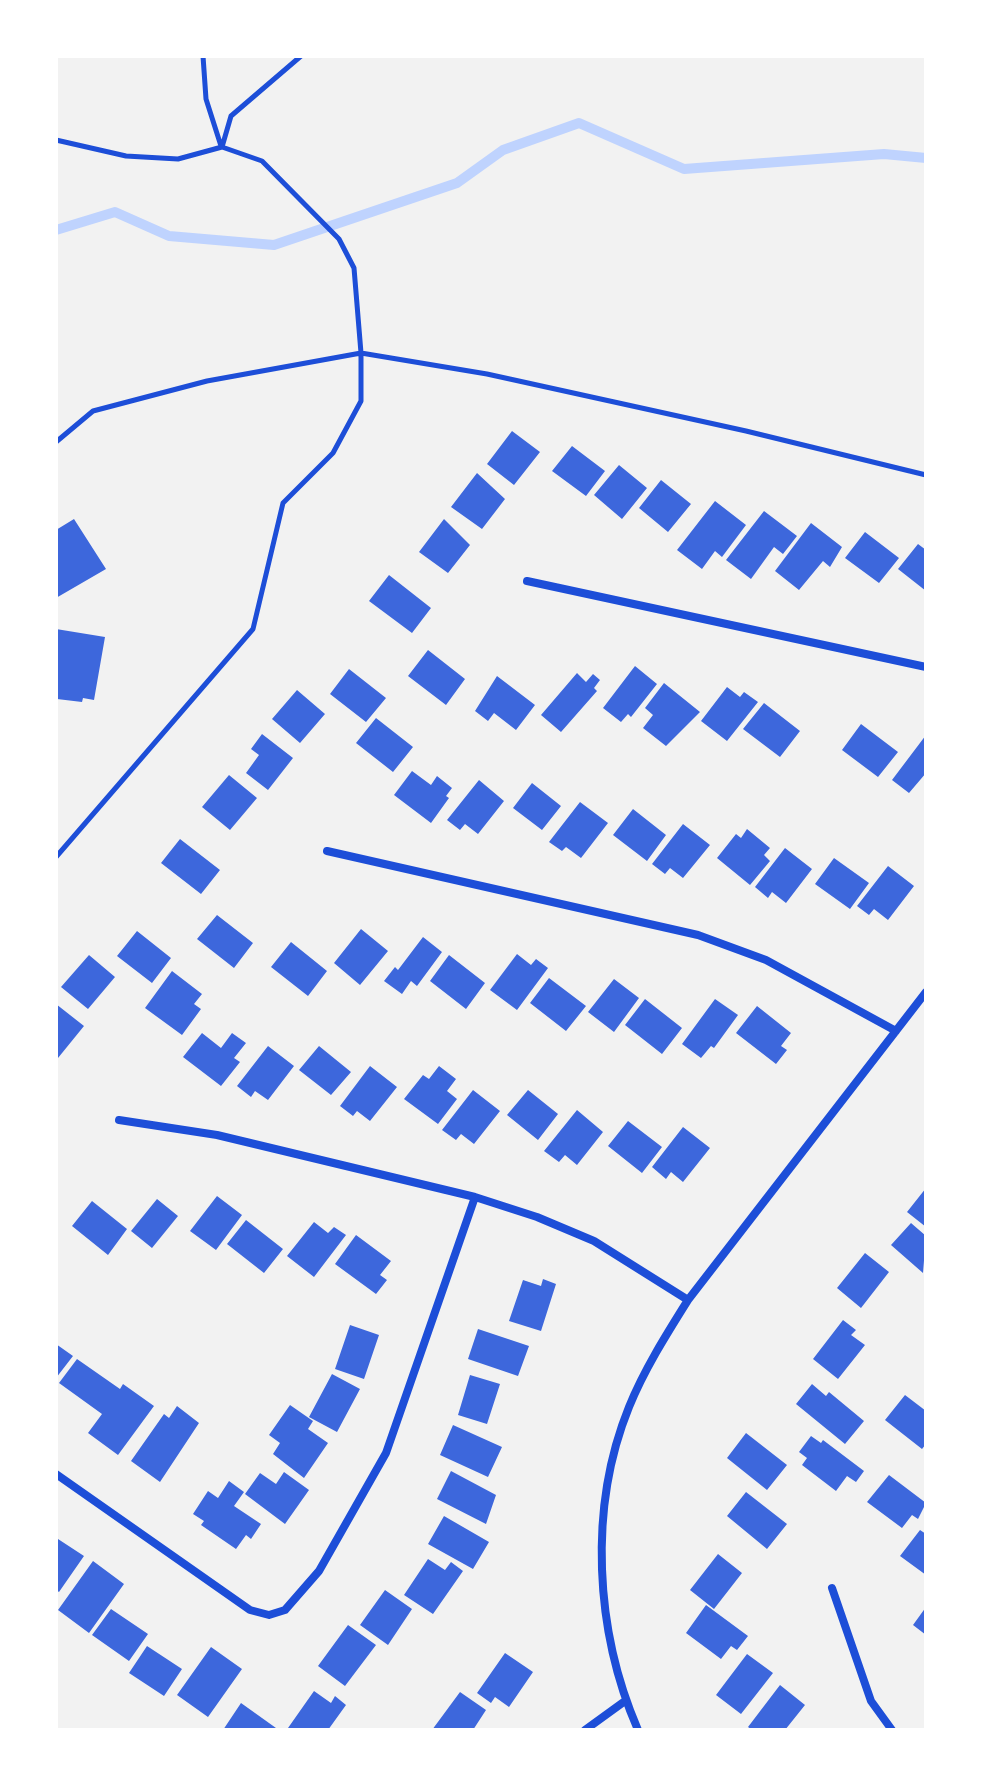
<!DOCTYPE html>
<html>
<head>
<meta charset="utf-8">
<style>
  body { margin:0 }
  #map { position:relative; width:982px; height:1786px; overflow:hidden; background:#f2f2f2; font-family:"Roboto Condensed",sans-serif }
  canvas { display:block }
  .frame { position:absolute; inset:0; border:58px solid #fff; pointer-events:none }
</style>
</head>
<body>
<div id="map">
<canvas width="982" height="1786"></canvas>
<div class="frame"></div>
</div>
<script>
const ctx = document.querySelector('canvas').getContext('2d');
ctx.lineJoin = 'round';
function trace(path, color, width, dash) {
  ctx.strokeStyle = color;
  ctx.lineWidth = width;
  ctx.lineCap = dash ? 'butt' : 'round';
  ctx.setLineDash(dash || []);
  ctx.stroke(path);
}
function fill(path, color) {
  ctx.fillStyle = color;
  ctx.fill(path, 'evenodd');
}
const stream = new Path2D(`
  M 56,230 L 115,212 L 169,236 L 274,245 L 457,183 L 503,150 L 579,123 L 684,169 L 884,154 L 926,158`);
const building = new Path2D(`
  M 512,431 L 540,452 L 514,485 L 487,464 Z
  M 572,446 L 605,471 L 586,496 L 552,471 Z
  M 619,465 L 647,488 L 622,519 L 594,495 Z
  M 477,473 L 505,499 L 482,529 L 451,507 Z
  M 661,480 L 691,504 L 668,532 L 639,508 Z
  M 715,501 L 746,525 L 722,557 L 715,551 L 702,569 L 677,550 Z
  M 764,511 L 797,536 L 783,554 L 774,547 L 751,579 L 726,560 Z
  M 74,519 L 106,569 L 56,598 L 56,530 Z
  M 444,519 L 470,545 L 448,573 L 419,552 Z
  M 811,523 L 842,547 L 830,567 L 823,561 L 799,590 L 775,571 Z
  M 865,532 L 899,558 L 879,583 L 845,558 Z
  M 918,544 L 926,550 L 926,591 L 898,569 Z
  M 389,575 L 431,608 L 412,633 L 369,601 Z
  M 56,629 L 105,637 L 94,700 L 83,698 L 82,702 L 57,699 Z
  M 428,650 L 465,679 L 446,705 L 408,676 Z
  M 635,666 L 657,684 L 631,717 L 628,714 L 621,722 L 603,708 Z
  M 349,669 L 386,698 L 366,722 L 330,694 Z
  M 577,673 L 586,682 L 593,674 L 600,680 L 594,688 L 597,691 L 561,732 L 541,715 Z
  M 497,676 L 535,705 L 516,730 L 494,713 L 488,721 L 475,711 Z
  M 664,683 L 700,712 L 666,746 L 643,728 L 653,715 L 645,708 Z
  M 727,687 L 740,697 L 744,692 L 758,702 L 727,741 L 701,721 Z
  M 297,690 L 325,714 L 300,743 L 272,719 Z
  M 764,703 L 800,731 L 780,757 L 743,729 Z
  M 376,718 L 413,747 L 393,772 L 356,743 Z
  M 861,724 L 898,752 L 878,777 L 842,750 Z
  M 262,734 L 293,758 L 268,790 L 246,773 L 259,755 L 251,749 Z
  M 926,735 L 926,773 L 909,793 L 892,780 Z
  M 412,771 L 431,785 L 437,776 L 452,788 L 446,796 L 449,798 L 431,823 L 394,795 Z
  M 229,775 L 257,798 L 230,830 L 202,807 Z
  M 479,780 L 504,801 L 478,834 L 465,824 L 460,830 L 447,820 Z
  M 532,783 L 561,806 L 542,830 L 513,808 Z
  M 580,802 L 608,823 L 581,858 L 566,847 L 562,851 L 549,842 Z
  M 633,809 L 666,835 L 647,861 L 613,835 Z
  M 683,824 L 710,845 L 683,878 L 670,868 L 665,874 L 652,864 Z
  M 747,829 L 770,848 L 764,855 L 770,861 L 750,885 L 717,858 L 736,834 L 741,838 Z
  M 180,839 L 220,870 L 201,894 L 161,863 Z
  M 785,848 L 812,869 L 786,903 L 772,892 L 768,898 L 755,887 Z
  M 834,858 L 869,883 L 850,909 L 815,884 Z
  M 888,866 L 914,886 L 888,920 L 874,909 L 869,915 L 857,906 Z
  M 217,915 L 253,943 L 234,968 L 197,939 Z
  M 361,929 L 388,951 L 360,985 L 334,963 Z
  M 137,931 L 171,958 L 152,983 L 117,956 Z
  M 423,937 L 442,952 L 417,986 L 411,981 L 402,994 L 384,981 L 395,967 L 398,970 Z
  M 291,942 L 327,971 L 308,996 L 271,967 Z
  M 517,954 L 531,965 L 536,959 L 548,968 L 517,1010 L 490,990 Z
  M 89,955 L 115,977 L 88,1009 L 61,987 Z
  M 449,955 L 485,983 L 466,1009 L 430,981 Z
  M 172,971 L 202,994 L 194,1004 L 201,1009 L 182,1035 L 145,1008 Z
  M 549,978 L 586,1006 L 566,1031 L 530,1003 Z
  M 614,979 L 639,998 L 614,1032 L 588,1012 Z
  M 645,999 L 682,1028 L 662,1054 L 625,1025 Z
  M 715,999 L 738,1015 L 714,1048 L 711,1046 L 701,1058 L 682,1044 Z
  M 56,1004 L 84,1026 L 58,1058 L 56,1056 Z
  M 757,1006 L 791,1033 L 781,1046 L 787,1050 L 776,1064 L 736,1033 Z
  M 202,1033 L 221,1048 L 232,1033 L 246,1043 L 234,1058 L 240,1062 L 221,1086 L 183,1057 Z
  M 268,1046 L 294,1066 L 268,1100 L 255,1091 L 251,1097 L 237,1086 Z
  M 319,1046 L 351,1072 L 331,1095 L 299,1070 Z
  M 370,1066 L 397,1087 L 370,1121 L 357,1111 L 353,1116 L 340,1106 Z
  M 439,1066 L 456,1079 L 447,1091 L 457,1099 L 438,1124 L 404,1099 L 423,1075 L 429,1079 Z
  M 473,1090 L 500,1111 L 474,1144 L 461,1134 L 456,1140 L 442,1130 Z
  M 528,1090 L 558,1114 L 538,1140 L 507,1115 Z
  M 577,1110 L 603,1132 L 577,1165 L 565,1155 L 559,1162 L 544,1151 Z
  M 628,1121 L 662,1147 L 642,1173 L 608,1146 Z
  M 683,1127 L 710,1148 L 683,1182 L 671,1172 L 666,1179 L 652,1167 Z
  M 926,1188 L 926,1227 L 907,1212 Z
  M 217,1196 L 242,1215 L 216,1250 L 190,1231 Z
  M 157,1199 L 178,1216 L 152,1248 L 131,1231 Z
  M 92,1201 L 127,1229 L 108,1255 L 72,1226 Z
  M 246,1220 L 283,1249 L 264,1273 L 227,1244 Z
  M 314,1222 L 328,1233 L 334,1227 L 346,1235 L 314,1277 L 287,1256 Z
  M 911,1223 L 926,1236 L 923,1273 L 891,1245 Z
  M 356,1235 L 391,1261 L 380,1275 L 387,1280 L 376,1294 L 335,1264 Z
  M 865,1253 L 889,1272 L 861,1308 L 837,1288 Z
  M 543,1279 L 556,1284 L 541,1331 L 509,1321 L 523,1280 L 541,1286 Z
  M 843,1320 L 856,1330 L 851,1335 L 865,1345 L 838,1379 L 813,1359 Z
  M 350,1325 L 379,1335 L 364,1379 L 335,1369 Z
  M 478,1329 L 529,1346 L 518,1376 L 468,1359 Z
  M 56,1344 L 73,1356 L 56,1378 Z
  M 77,1359 L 120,1389 L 123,1384 L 154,1406 L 118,1455 L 88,1433 L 102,1414 L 59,1383 Z
  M 332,1374 L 360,1389 L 337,1432 L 309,1417 Z
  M 470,1375 L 500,1384 L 487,1424 L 458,1415 Z
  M 812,1384 L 826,1396 L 829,1392 L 864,1421 L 845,1444 L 796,1404 Z
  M 905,1395 L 926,1411 L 926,1444 L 922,1449 L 885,1420 Z
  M 290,1405 L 313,1421 L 308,1429 L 328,1443 L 304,1478 L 273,1454 L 280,1443 L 269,1435 Z
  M 177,1406 L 199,1423 L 160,1482 L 131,1461 L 164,1414 L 169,1418 Z
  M 453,1425 L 502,1447 L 488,1477 L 440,1455 Z
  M 746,1433 L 787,1465 L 767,1490 L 727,1458 Z
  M 811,1436 L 821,1443 L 823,1440 L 864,1471 L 856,1482 L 847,1476 L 836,1491 L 802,1465 L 807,1458 L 799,1452 Z
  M 451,1471 L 496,1495 L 486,1524 L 437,1499 Z
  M 284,1472 L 309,1490 L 285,1524 L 245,1494 L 260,1473 L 276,1484 Z
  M 889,1475 L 926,1503 L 918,1519 L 912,1515 L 902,1528 L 867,1502 Z
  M 229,1481 L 244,1492 L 234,1506 L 261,1524 L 251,1539 L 246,1535 L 236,1549 L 201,1525 L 204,1521 L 193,1514 L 208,1491 L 218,1498 Z
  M 746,1492 L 787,1524 L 767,1549 L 727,1516 Z
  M 444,1516 L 489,1542 L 473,1569 L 428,1544 Z
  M 920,1530 L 926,1534 L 926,1575 L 900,1556 Z
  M 58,1539 L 84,1556 L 59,1592 L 56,1590 Z
  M 718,1554 L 742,1573 L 714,1609 L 690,1590 Z
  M 428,1559 L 445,1570 L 451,1562 L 463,1571 L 433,1614 L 404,1595 Z
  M 93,1561 L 124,1584 L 89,1633 L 58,1610 Z
  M 385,1590 L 412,1609 L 388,1645 L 360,1625 Z
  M 706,1605 L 748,1636 L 737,1650 L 731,1646 L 721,1659 L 686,1633 Z
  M 926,1607 L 926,1635 L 913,1625 Z
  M 111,1609 L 148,1634 L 129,1661 L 92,1635 Z
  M 348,1625 L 376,1645 L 345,1686 L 318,1666 Z
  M 147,1646 L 182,1669 L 164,1696 L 129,1673 Z
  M 211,1647 L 242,1669 L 208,1717 L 177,1695 Z
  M 505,1653 L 533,1672 L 509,1707 L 495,1697 L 491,1703 L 477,1693 Z
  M 747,1654 L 773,1673 L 741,1714 L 716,1695 Z
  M 780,1685 L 805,1705 L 785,1730 L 752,1730 L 748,1727 Z
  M 314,1691 L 331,1703 L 335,1696 L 346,1705 L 328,1730 L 292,1730 L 288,1728 Z
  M 460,1692 L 486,1710 L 473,1730 L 432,1730 Z
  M 241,1703 L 276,1728 L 274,1730 L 223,1730 Z`);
const path = new Path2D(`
  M 203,56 L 206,99 L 221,146
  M 56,140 L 126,156 L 178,159 L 222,147 L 262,161 L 339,239 L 354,268 L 361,353 L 361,401 L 333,453 L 283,503 L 253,629 L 56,857
  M 222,147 L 231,116 L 301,56
  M 56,442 L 93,411 L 207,381 L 361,353 L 487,374 L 746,431 L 926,475`);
const minor = new Path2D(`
  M 527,581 L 926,667
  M 327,851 L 698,935 L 766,960 L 896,1031
  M 119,1120 L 217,1135 L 475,1197 L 537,1217 L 594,1241 L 688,1300
  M 56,1474 L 250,1610 L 269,1615 L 285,1610 L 319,1571 L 386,1453 L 475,1197
  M 832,1588 L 871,1701 L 892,1730
  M 585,1730 L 625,1701
  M 638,1730 C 595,1631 588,1508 629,1407 C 644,1370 666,1335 688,1300 L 926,992`);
trace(stream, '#bfd3fe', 10);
fill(building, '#3d67dc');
trace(path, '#1d4ed8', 5);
trace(minor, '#1d4ed8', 8);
</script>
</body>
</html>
